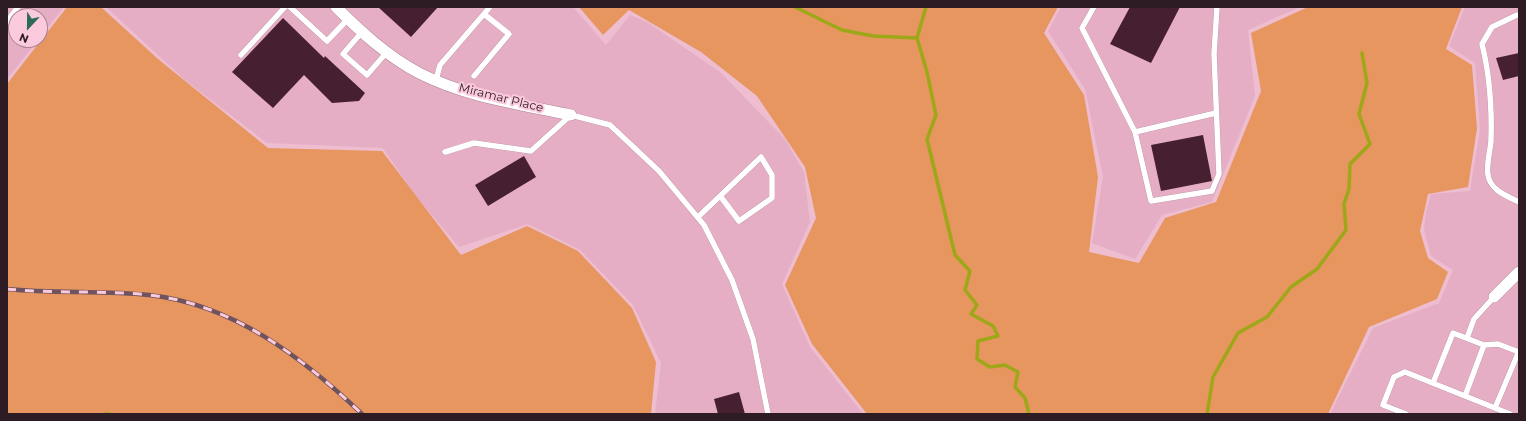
<!DOCTYPE html>
<html>
<head>
<meta charset="utf-8">
<style>
  body { margin:0 }
  #map { position:relative; width:1526px; height:421px; overflow:hidden; background:#eebdd0; font-family:Montserrat,sans-serif }
  canvas { display:block }
  .frame { position:absolute; inset:0; border:8px solid #2e1c24; pointer-events:none }
  .north { position:absolute; left:8px; top:8px; width:40px; height:40px; box-sizing:border-box; background:#fccadd; border:1px solid #aa8493; border-radius:50%; rotate:202deg; font-size:11px; font-weight:700; line-height:16px; text-align:center; color:#2e1c24 }
  .north::after { content:''; display:block; margin:auto; width:14px; height:18px; background:#2a6b5a; clip-path:polygon(50% 0,100% 100%,50% 72%,0 100%) }
</style>
</head>
<body>
<div id="map">
<canvas width="1526" height="421"></canvas>
<div class="frame"></div>
<div class="north">N</div>
</div>
<script>
const ctx = document.querySelector('canvas').getContext('2d');
ctx.lineJoin = 'round';
function fill(path, color) {
  ctx.fillStyle = color;
  ctx.fill(path, 'evenodd');
}
function trace(path, color, width, dash) {
  ctx.strokeStyle = color;
  ctx.lineWidth = width;
  ctx.lineCap = dash ? 'butt' : 'round';
  ctx.setLineDash(dash || []);
  ctx.stroke(path);
}
function write(font, color, halo, rows, align = 'center') {
  ctx.font = font + ' Montserrat,sans-serif';
  ctx.lineWidth = 4;
  ctx.setLineDash([]);
  ctx.textBaseline = 'middle';
  ctx.strokeStyle = halo;
  ctx.fillStyle = color;
  for (const [text, x, y, turn = 0] of rows) {
    ctx.save();
    ctx.translate(x, y);
    ctx.rotate((+turn || 0) * Math.PI / 180);
    ctx.textAlign = isNaN(turn) ? turn : align;
    if (halo) ctx.strokeText(text, 0, 0);
    ctx.fillText(text, 0, 0);
    ctx.restore();
  }
}
const built = new Path2D(`
  M 7,7 L 64,7 L 40,37 L 40,16 L 16,16 L 16,40 L 38,40 L 7,79 Z
  M 106,7 L 573,7 L 606,45 L 630,15 L 647,22 L 720,72 L 784,138 L 804,172 L 810,222 L 782,284 L 810,347 L 863,414 L 655,414 L 661,363 L 633,305 L 580,250 L 528,224 L 459,247 L 414,194 L 383,148 L 267,143 L 185,80 Z
  M 1061,7 L 1300,7 L 1248,30 L 1255,96 L 1212,202 L 1162,215 L 1135,259 L 1092,243 L 1103,177 L 1085,89 L 1048,31 Z
  M 1465,7 L 1519,7 L 1519,414 L 1330,414 L 1373,328 L 1439,303 L 1453,270 L 1431,256 L 1424,230 L 1426,212 L 1431,194 L 1470,191 L 1480,130 L 1475,63 L 1449,46 Z`);
const green = new Path2D(`
  M 67,7 L 101,7 L 158,59 L 268,148 L 382,151 L 461,255 L 527,226 L 578,251 L 632,308 L 656,362 L 651,414 L 7,414 L 7,84 Z
  M 579,7 L 1058,7 L 1044,33 L 1084,95 L 1098,177 L 1089,252 L 1139,263 L 1165,218 L 1216,202 L 1261,91 L 1251,33 L 1308,7 L 1462,7 L 1446,49 L 1472,65 L 1477,128 L 1468,187 L 1428,194 L 1420,231 L 1428,258 L 1448,272 L 1437,299 L 1369,327 L 1328,414 L 867,414 L 812,344 L 785,285 L 816,218 L 805,167 L 757,96 L 701,52 L 629,10 L 603,35 Z`);
const stream = new Path2D(`
  M 795,7 L 842,30 L 873,36 L 917,38
  M 926,7 L 917,38 L 927,72 L 936,115 L 927,139 L 955,255 L 970,271 L 965,290 L 977,305 L 971,314 L 993,326 L 998,336 L 978,341 L 977,359 L 990,367 L 1005,365 L 1018,372 L 1015,387 L 1025,398 L 1029,414
  M 104,414 L 109,414
  M 1207,414 L 1213,377 L 1238,333 L 1267,317 L 1291,287 L 1317,269 L 1346,230 L 1344,204 L 1349,189 L 1350,164 L 1370,144 L 1359,114 L 1367,83 L 1362,53`);
const building = new Path2D(`
  M 378,7 L 438,7 L 411,37 Z
  M 1130,7 L 1180,7 L 1151,63 L 1110,44 Z
  M 283,18 L 324,58 L 325,56 L 365,93 L 359,101 L 332,103 L 304,75 L 273,108 L 232,72 Z
  M 1519,53 L 1519,76 L 1503,80 L 1496,58 Z
  M 1203,135 L 1212,181 L 1161,191 L 1151,145 Z
  M 524,156 L 536,177 L 488,206 L 475,185 Z
  M 739,392 L 745,414 L 718,414 L 714,399 Z`);
const service = new Path2D(`
  M 290,7 L 327,41 L 348,19
  M 1094,7 L 1082,28 L 1135,132 L 1151,201 L 1212,191 L 1219,174 L 1214,54 L 1217,7
  M 1517,15 L 1492,27 L 1482,44 C 1490,76 1492,108 1491,141 C 1490,152 1486,165 1488,175 C 1490,190 1507,196 1519,202
  M 7,22 L 18,7
  M 362,32 L 343,54 L 367,75 L 387,52
  M 241,55 L 285,7
  M 474,76 L 509,34 L 484,14
  M 436,80 L 440,65 L 490,7
  M 1135,132 L 1216,113
  M 445,152 L 474,143 L 531,151 L 571,115 L 610,125 L 659,171 L 704,225 L 732,280 L 753,339 L 768,414
  M 698,217 L 761,157 L 772,175 L 772,198 L 739,221 L 721,197
  M 1467,338 L 1474,319 L 1494,297
  M 1433,383 L 1453,333 L 1484,345
  M 1465,396 L 1484,345 L 1498,344 L 1519,352
  M 1495,408 L 1519,351
  M 1406,414 L 1383,405 L 1394,377 L 1405,372 L 1510,414`);
const minor = new Path2D(`
  M 336,7 C 361,32 387,56 419,73 C 466,97 519,104 571,115
  M 1494,297 L 1519,272`);
const rail = new Path2D(`
  M 7,289 C 54,294 102,290 149,295 C 233,304 303,358 362,414`);
const streetNames = [
  ["Miramar Place",501,98,14]
];
fill(built, '#e6aec4');
fill(green, '#e79660');
trace(stream, '#9ea718', 3.5);
fill(building, '#462031');
trace(service, '#b18395', 6);
trace(minor, '#b18395', 12);
trace(service, '#fff', 5.5);
trace(minor, '#fff', 11);
trace(rail, '#6f535e', 4.5);
trace(rail, '#fccadd', 3, [9]);
write('12px', '#2e1c24', '#fccadd', streetNames);
</script>
</body>
</html>
